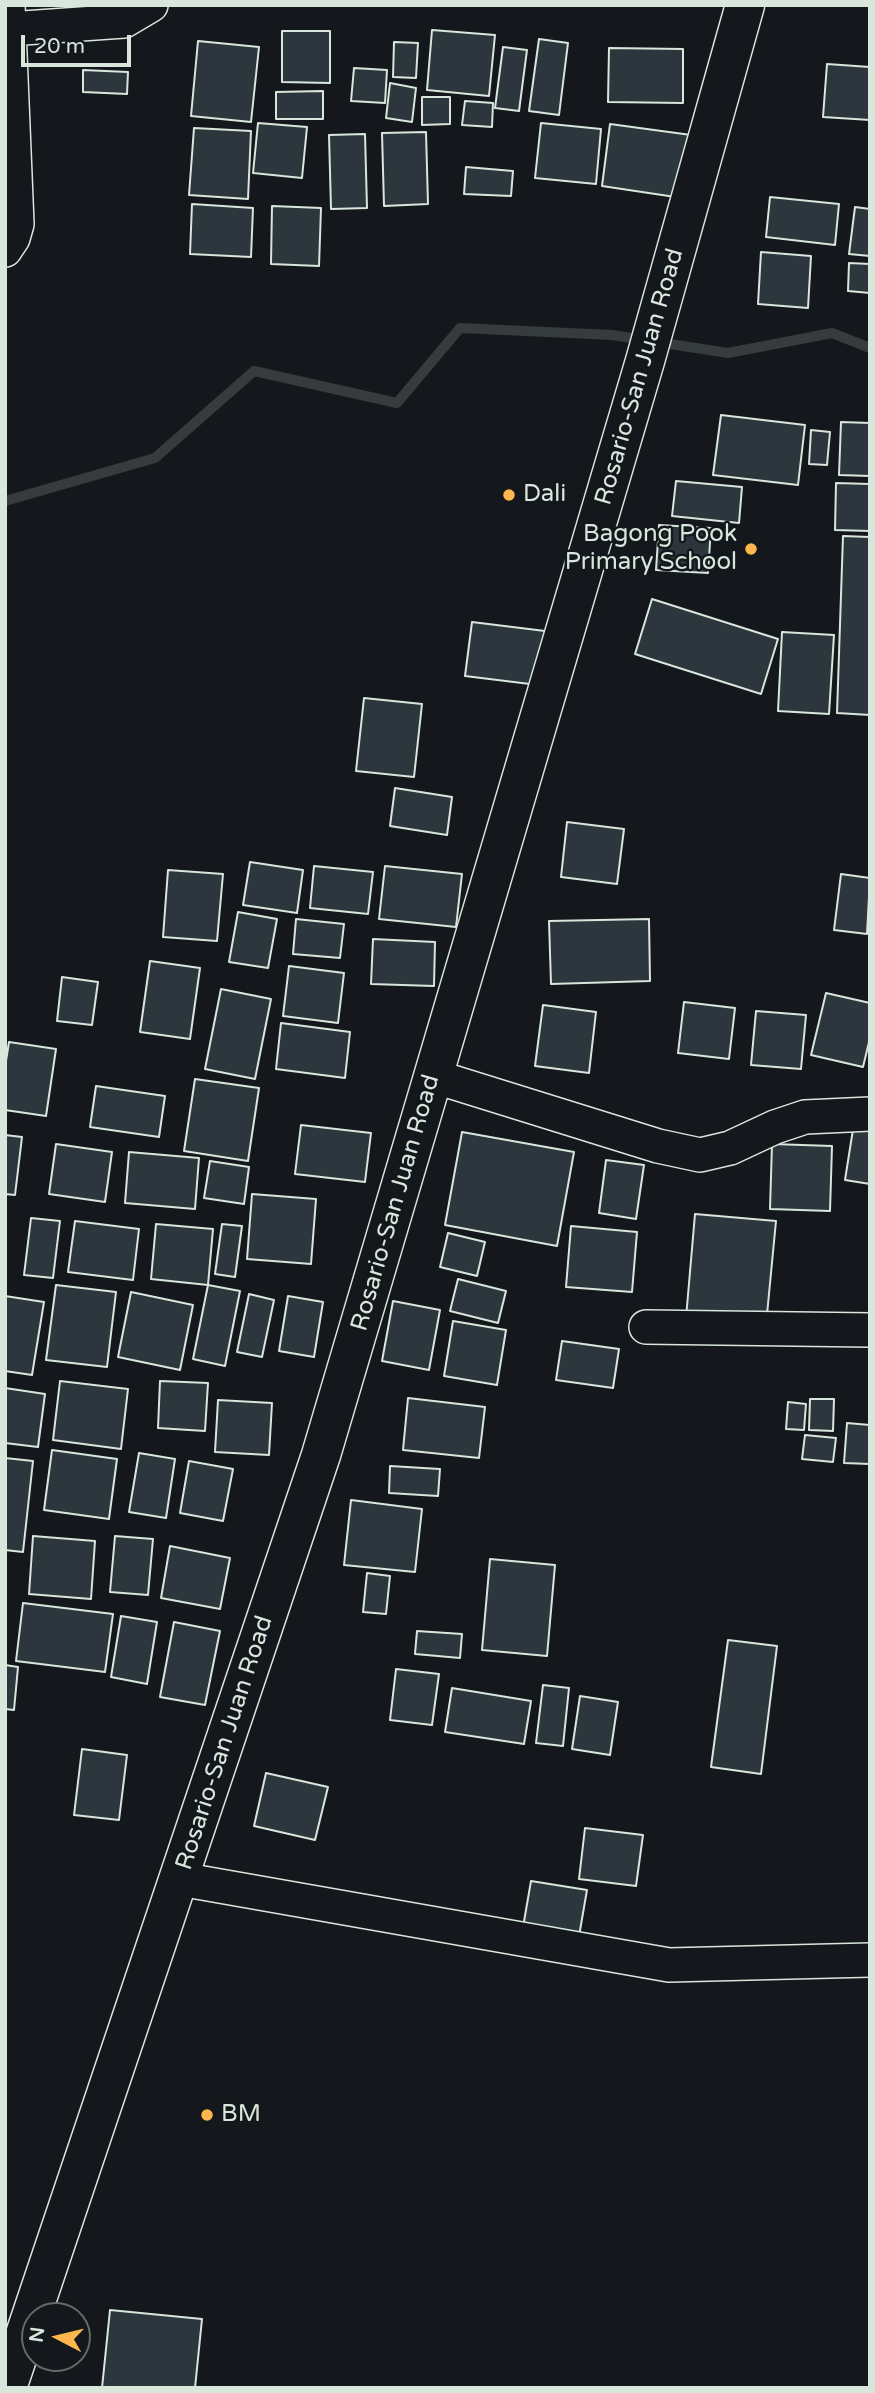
<!DOCTYPE html>
<html>
<head>
<meta charset="utf-8">
<style>
  body { margin:0 }
  #map { position:relative; width:875px; height:2393px; overflow:hidden; background:#14181c; font-family:"Varela Round",sans-serif }
  canvas { display:block }
  .frame { position:absolute; inset:0; border:7px solid #d8e6dc; pointer-events:none }
  .north { position:absolute; left:21px; top:2302px; width:70px; height:70px; box-sizing:border-box; background:#14181c; border:2px solid #626a69; border-radius:50%; rotate:277deg; font-size:19px; font-weight:700; line-height:28px; text-align:center; color:#d8e6dc }
  .north::after { content:''; display:block; margin:auto; width:24px; height:32px; background:#ffb74d; clip-path:polygon(50% 0,100% 100%,50% 72%,0 100%) }
  .scale { position:absolute; left:21px; top:35px; width:110px; height:32px; box-sizing:border-box; border:4px solid #d8e6dc; border-top:0; padding-left:9px; font-size:21px; line-height:24px; white-space:nowrap; color:#d8e6dc; -webkit-text-stroke:5px #14181c; paint-order:stroke }
</style>
</head>
<body>
<div id="map">
<canvas width="875" height="2393"></canvas>
<div class="frame"></div>
<div class="north">N</div>
<div class="scale">20 m</div>
</div>
<script>
const ctx = document.querySelector('canvas').getContext('2d');
ctx.lineJoin = 'round';
function trace(path, color, width, dash) {
  ctx.strokeStyle = color;
  ctx.lineWidth = width;
  ctx.lineCap = dash ? 'butt' : 'round';
  ctx.setLineDash(dash || []);
  ctx.stroke(path);
}
function fill(path, color) {
  ctx.fillStyle = color;
  ctx.fill(path, 'evenodd');
}
function write(font, color, halo, rows, align = 'center') {
  ctx.font = font + ' "Varela Round",sans-serif';
  ctx.lineWidth = 5;
  ctx.setLineDash([]);
  ctx.textBaseline = 'middle';
  ctx.strokeStyle = halo;
  ctx.fillStyle = color;
  for (const [text, x, y, turn = 0] of rows) {
    ctx.save();
    ctx.translate(x, y);
    ctx.rotate((+turn || 0) * Math.PI / 180);
    ctx.textAlign = isNaN(turn) ? turn : align;
    if (halo) ctx.strokeText(text, 0, 0);
    ctx.fillText(text, 0, 0);
    ctx.restore();
  }
}
const stream = new Path2D(`
  M 5,501 L 155,458 L 254,371 L 397,403 L 460,328 L 612,335 L 728,353 L 832,333 L 870,348`);
const building = new Path2D(`
  M 432,30 L 495,35 L 489,96 L 427,90 Z
  M 282,31 L 330,31 L 330,83 L 282,82 Z
  M 539,39 L 568,43 L 559,115 L 529,111 Z
  M 198,41 L 259,47 L 251,122 L 191,116 Z
  M 394,42 L 418,43 L 416,78 L 393,77 Z
  M 503,47 L 527,50 L 519,111 L 495,108 Z
  M 609,48 L 683,49 L 683,103 L 608,102 Z
  M 827,64 L 870,67 L 870,120 L 823,117 Z
  M 354,68 L 387,70 L 385,103 L 351,101 Z
  M 83,70 L 128,72 L 127,94 L 83,92 Z
  M 390,83 L 416,88 L 412,122 L 386,118 Z
  M 323,91 L 323,119 L 276,119 L 276,92 Z
  M 422,97 L 450,97 L 450,124 L 422,125 Z
  M 465,101 L 493,103 L 492,127 L 462,125 Z
  M 258,123 L 307,127 L 302,178 L 253,173 Z
  M 541,123 L 601,129 L 596,184 L 535,178 Z
  M 610,124 L 691,135 L 682,198 L 602,186 Z
  M 194,128 L 251,131 L 248,199 L 189,195 Z
  M 426,132 L 428,204 L 384,206 L 382,133 Z
  M 365,134 L 367,208 L 331,209 L 329,135 Z
  M 466,167 L 513,171 L 511,196 L 464,194 Z
  M 770,197 L 839,204 L 835,245 L 766,237 Z
  M 192,204 L 253,208 L 251,257 L 190,254 Z
  M 272,206 L 321,208 L 319,266 L 271,264 Z
  M 855,207 L 870,209 L 870,256 L 849,254 Z
  M 761,252 L 811,256 L 808,308 L 758,304 Z
  M 849,263 L 870,264 L 870,293 L 848,291 Z
  M 721,415 L 805,425 L 798,485 L 713,475 Z
  M 841,422 L 870,423 L 870,476 L 839,475 Z
  M 811,430 L 830,432 L 827,465 L 809,464 Z
  M 676,481 L 742,487 L 739,523 L 672,516 Z
  M 836,483 L 870,484 L 870,531 L 835,530 Z
  M 659,525 L 711,528 L 708,573 L 656,570 Z
  M 843,536 L 870,537 L 870,715 L 837,713 Z
  M 652,599 L 778,639 L 761,694 L 635,654 Z
  M 472,622 L 545,631 L 538,685 L 465,676 Z
  M 782,632 L 834,635 L 829,714 L 778,711 Z
  M 364,698 L 422,704 L 414,777 L 356,771 Z
  M 395,788 L 452,797 L 447,835 L 390,826 Z
  M 567,822 L 624,829 L 617,884 L 561,877 Z
  M 250,862 L 303,870 L 297,913 L 243,905 Z
  M 314,866 L 373,872 L 368,914 L 310,908 Z
  M 385,866 L 462,874 L 456,927 L 379,919 Z
  M 168,870 L 223,874 L 217,941 L 163,937 Z
  M 841,874 L 870,878 L 867,934 L 834,930 Z
  M 238,912 L 277,919 L 268,968 L 229,962 Z
  M 296,919 L 344,924 L 340,958 L 293,954 Z
  M 649,919 L 650,981 L 551,984 L 549,921 Z
  M 373,939 L 435,942 L 434,986 L 371,984 Z
  M 150,961 L 200,968 L 190,1039 L 140,1032 Z
  M 289,966 L 344,973 L 338,1023 L 283,1016 Z
  M 62,977 L 98,982 L 92,1025 L 57,1021 Z
  M 221,989 L 271,999 L 255,1079 L 205,1069 Z
  M 826,993 L 870,1003 L 870,1038 L 863,1067 L 811,1055 Z
  M 684,1002 L 735,1008 L 729,1059 L 678,1053 Z
  M 543,1005 L 596,1012 L 589,1073 L 535,1066 Z
  M 756,1011 L 806,1015 L 801,1069 L 751,1065 Z
  M 281,1023 L 350,1032 L 345,1078 L 276,1069 Z
  M 9,1042 L 56,1049 L 46,1116 L 5,1110 L 5,1067 Z
  M 195,1079 L 259,1088 L 248,1161 L 184,1151 Z
  M 96,1086 L 165,1096 L 159,1137 L 90,1127 Z
  M 854,1123 L 870,1126 L 870,1184 L 845,1180 Z
  M 301,1125 L 371,1133 L 365,1182 L 295,1174 Z
  M 462,1132 L 574,1152 L 557,1246 L 445,1225 Z
  M 5,1135 L 22,1137 L 15,1195 L 5,1194 Z
  M 56,1144 L 112,1152 L 105,1202 L 49,1194 Z
  M 772,1144 L 832,1146 L 830,1211 L 770,1209 Z
  M 129,1152 L 199,1158 L 195,1209 L 125,1203 Z
  M 606,1160 L 644,1165 L 636,1219 L 599,1213 Z
  M 210,1161 L 249,1167 L 244,1204 L 204,1198 Z
  M 252,1194 L 316,1199 L 311,1264 L 247,1259 Z
  M 695,1214 L 776,1221 L 766,1325 L 686,1318 Z
  M 31,1218 L 60,1221 L 53,1278 L 24,1275 Z
  M 75,1221 L 139,1229 L 133,1280 L 68,1272 Z
  M 156,1224 L 213,1229 L 208,1285 L 151,1279 Z
  M 222,1224 L 242,1226 L 235,1277 L 215,1274 Z
  M 571,1226 L 637,1232 L 632,1292 L 566,1287 Z
  M 448,1233 L 485,1242 L 477,1276 L 440,1267 Z
  M 458,1279 L 506,1291 L 498,1323 L 450,1311 Z
  M 56,1285 L 116,1292 L 107,1367 L 46,1360 Z
  M 208,1285 L 240,1291 L 225,1366 L 193,1359 Z
  M 131,1292 L 193,1305 L 180,1370 L 118,1357 Z
  M 249,1294 L 274,1300 L 262,1357 L 237,1352 Z
  M 5,1296 L 44,1302 L 32,1375 L 5,1371 Z
  M 288,1296 L 323,1302 L 314,1357 L 279,1351 Z
  M 393,1301 L 440,1310 L 429,1370 L 382,1361 Z
  M 453,1321 L 506,1330 L 497,1385 L 444,1376 Z
  M 562,1341 L 619,1349 L 613,1388 L 556,1380 Z
  M 60,1381 L 128,1389 L 121,1449 L 53,1440 Z
  M 160,1381 L 208,1383 L 205,1431 L 158,1428 Z
  M 5,1388 L 45,1394 L 38,1447 L 5,1443 Z
  M 408,1398 L 485,1407 L 479,1458 L 403,1450 Z
  M 810,1399 L 834,1399 L 833,1431 L 809,1430 Z
  M 218,1400 L 272,1403 L 269,1455 L 215,1452 Z
  M 788,1402 L 806,1404 L 804,1430 L 786,1429 Z
  M 847,1423 L 870,1425 L 870,1464 L 844,1463 Z
  M 805,1435 L 836,1438 L 833,1462 L 802,1459 Z
  M 52,1450 L 117,1459 L 109,1519 L 44,1510 Z
  M 139,1453 L 175,1459 L 166,1518 L 129,1512 Z
  M 5,1458 L 33,1461 L 23,1552 L 5,1550 Z
  M 189,1461 L 233,1469 L 223,1521 L 180,1513 Z
  M 390,1466 L 440,1469 L 438,1496 L 389,1493 Z
  M 351,1500 L 422,1509 L 415,1572 L 344,1565 Z
  M 33,1536 L 95,1541 L 91,1599 L 29,1594 Z
  M 115,1536 L 153,1539 L 148,1595 L 110,1592 Z
  M 170,1546 L 230,1558 L 220,1609 L 161,1598 Z
  M 490,1559 L 555,1565 L 547,1656 L 482,1650 Z
  M 367,1573 L 390,1576 L 386,1614 L 363,1612 Z
  M 23,1603 L 113,1614 L 105,1672 L 16,1661 Z
  M 121,1616 L 157,1622 L 147,1684 L 111,1677 Z
  M 174,1622 L 220,1631 L 205,1705 L 160,1697 Z
  M 417,1631 L 462,1634 L 460,1658 L 415,1654 Z
  M 728,1640 L 777,1646 L 761,1774 L 711,1767 Z
  M 5,1665 L 18,1667 L 14,1710 L 5,1709 Z
  M 396,1669 L 439,1674 L 432,1725 L 390,1720 Z
  M 543,1685 L 569,1688 L 563,1746 L 536,1743 Z
  M 452,1688 L 531,1701 L 524,1744 L 445,1732 Z
  M 580,1696 L 618,1702 L 610,1755 L 572,1749 Z
  M 82,1749 L 127,1755 L 119,1820 L 74,1815 Z
  M 266,1773 L 328,1787 L 315,1840 L 254,1826 Z
  M 585,1828 L 643,1835 L 636,1886 L 579,1879 Z
  M 531,1881 L 587,1890 L 578,1942 L 522,1933 Z
  M 110,2310 L 202,2319 L 195,2388 L 102,2388 Z`);
const minor = new Path2D(`
  M 9,29 L 124,21 L 151,5
  M 5,250 L 13,238 L 17,224 L 8,5
  M 433,1076 L 658,1146 L 700,1155 L 730,1148 L 775,1127 L 805,1117 L 870,1114
  M 646,1327 L 870,1330
  M 180,1879 L 669,1965 L 870,1960`);
const primary = new Path2D(`
  M 7,2388 L 321,1455 L 645,361 L 745,5`);
const markers = [
  [509,495,7,"#ffb74d"],
  [751,549,7,"#ffb74d"],
  [207,2115,7,"#ffb74d"]
];
const streetNames = [
  ["Rosario-San Juan Road",640,377,-74],
  ["Rosario-San Juan Road",396,1203,-74],
  ["Rosario-San Juan Road",225,1743,-72]
];
const poiNames = [
  ["Dali",523,495],
  ["Bagong Pook",737,535,"right"],
  ["Primary School",737,563,"right"],
  ["BM",221,2115]
];
trace(stream, '#363b3e', 10);
fill(building, '#2c363c');
trace(building, '#d8e6dc', 2);
trace(minor, '#d8e6dc', 36);
trace(primary, '#d8e6dc', 41);
trace(minor, '#14181c', 33);
trace(primary, '#14181c', 38);
for (const [x, y, r, color] of markers) {
  const dot = new Path2D();
  dot.arc(x, y, r, 0, 2 * Math.PI);
  ctx.fillStyle = color;
  ctx.fill(dot);
  trace(dot, '#14181c', 2.5);
}
write('24px', '#d8e6dc', '#14181c', streetNames);
write('24px', '#d8e6dc', '#14181c', poiNames, 'left');
</script>
</body>
</html>
